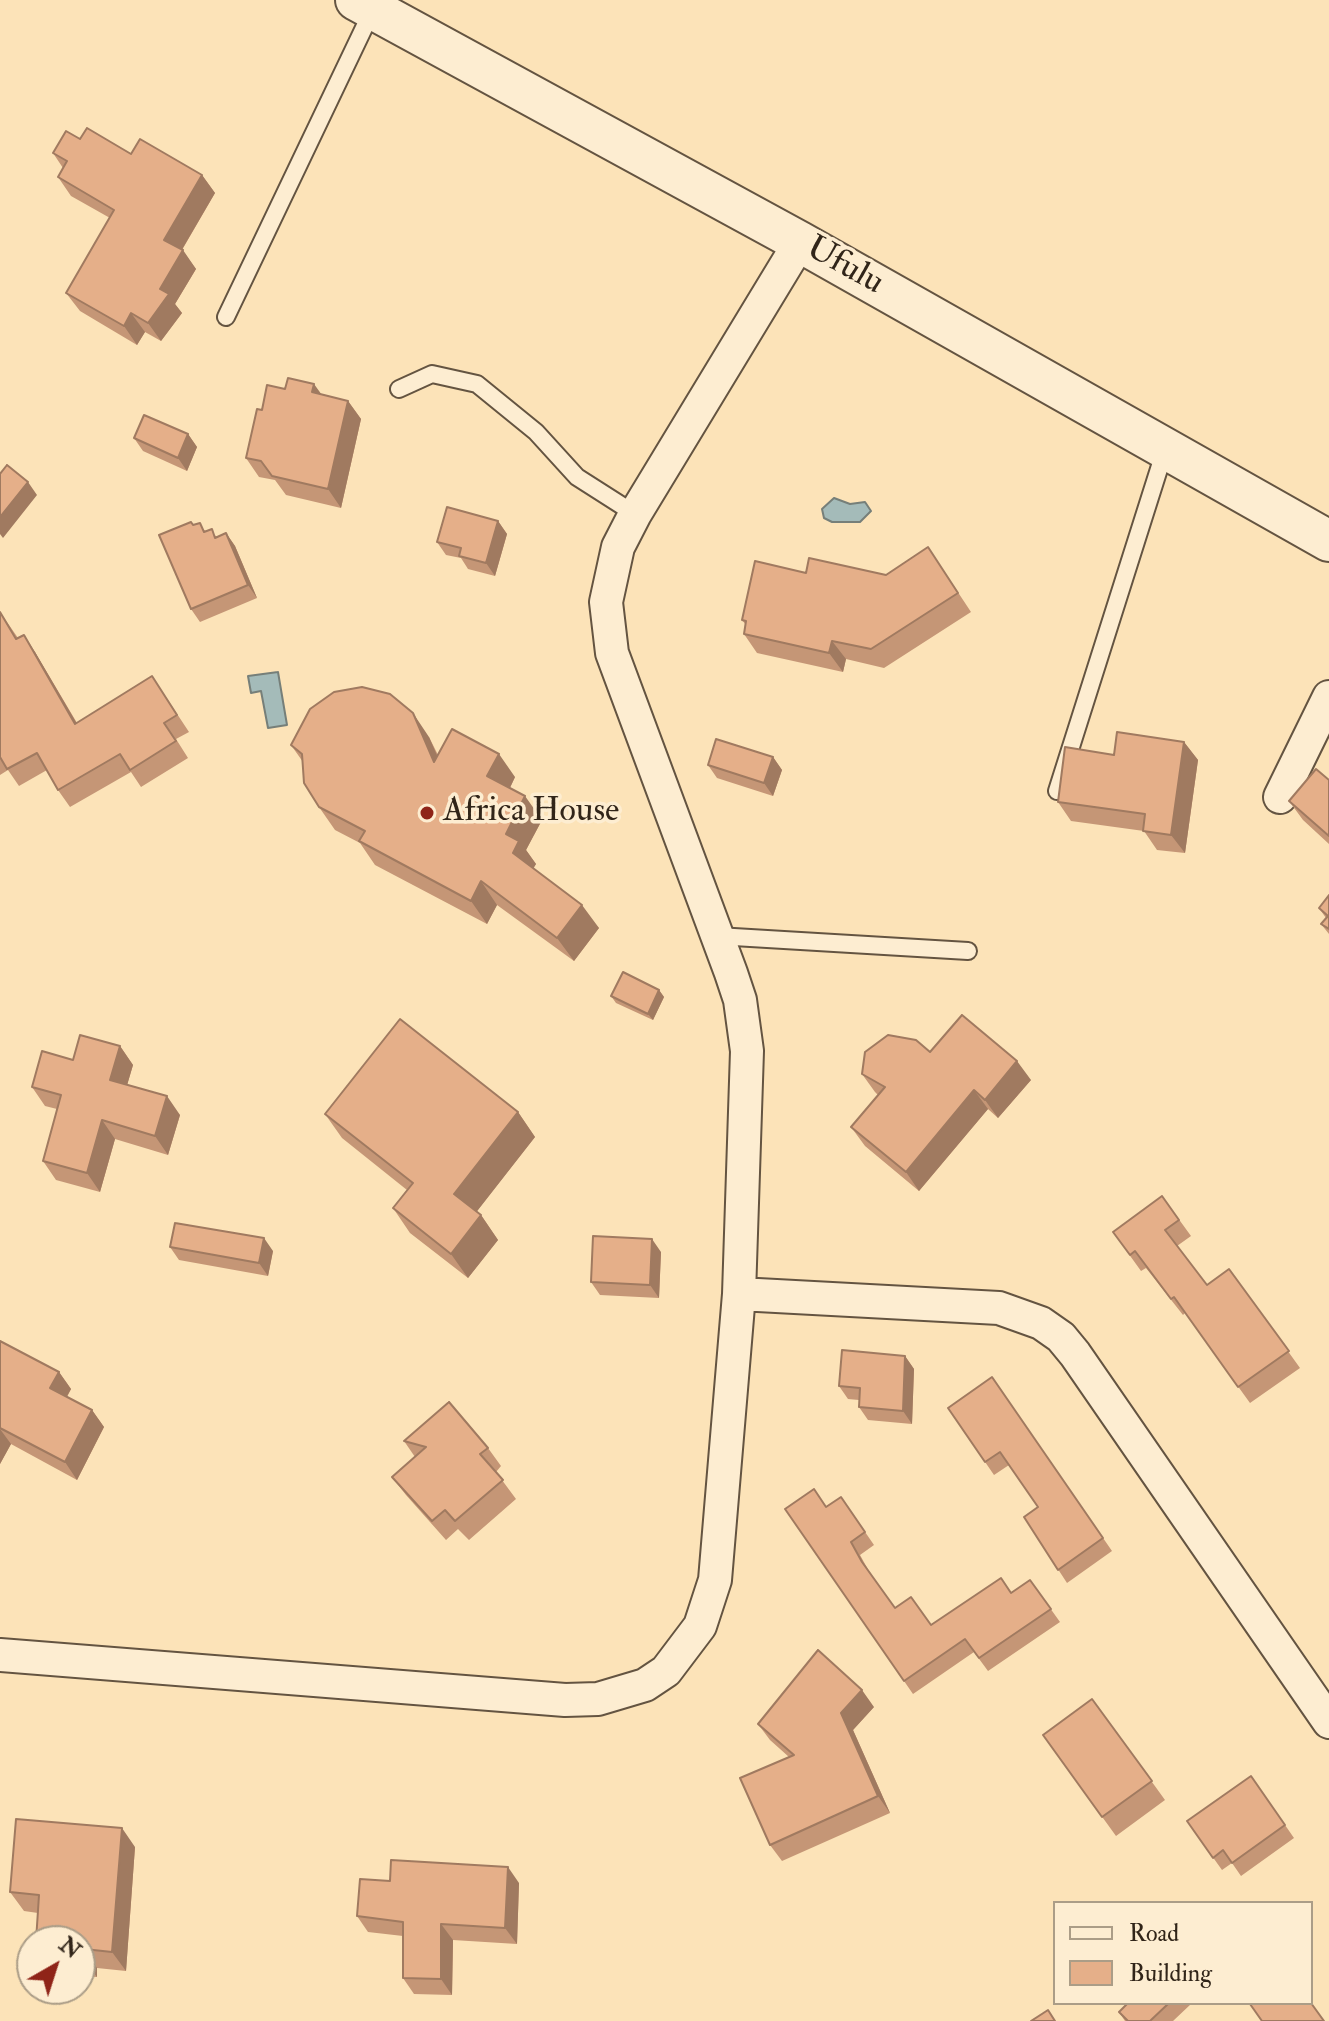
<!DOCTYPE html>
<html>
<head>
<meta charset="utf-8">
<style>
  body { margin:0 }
  #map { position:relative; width:1329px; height:2021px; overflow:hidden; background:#fce3b8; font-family:"IM FELL Double Pica",serif }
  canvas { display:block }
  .legend { position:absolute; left:1053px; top:1901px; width:260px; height:104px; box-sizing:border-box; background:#fdedd1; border:2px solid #ab9d87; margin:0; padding:10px 14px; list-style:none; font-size:24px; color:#312519 }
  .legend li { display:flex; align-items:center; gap:16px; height:40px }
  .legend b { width:40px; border:2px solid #ab9d87 }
  .north { position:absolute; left:16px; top:1925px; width:80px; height:80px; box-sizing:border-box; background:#fdedd1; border:2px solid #ab9d87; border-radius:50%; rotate:39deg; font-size:22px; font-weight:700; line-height:32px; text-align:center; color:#312519 }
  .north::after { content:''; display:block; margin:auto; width:28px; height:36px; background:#8f2418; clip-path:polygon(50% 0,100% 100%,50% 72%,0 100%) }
</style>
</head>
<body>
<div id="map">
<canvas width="1329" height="2021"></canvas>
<ul class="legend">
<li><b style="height:10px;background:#fdedd1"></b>Road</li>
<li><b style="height:22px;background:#e5af89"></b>Building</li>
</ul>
<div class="north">N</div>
</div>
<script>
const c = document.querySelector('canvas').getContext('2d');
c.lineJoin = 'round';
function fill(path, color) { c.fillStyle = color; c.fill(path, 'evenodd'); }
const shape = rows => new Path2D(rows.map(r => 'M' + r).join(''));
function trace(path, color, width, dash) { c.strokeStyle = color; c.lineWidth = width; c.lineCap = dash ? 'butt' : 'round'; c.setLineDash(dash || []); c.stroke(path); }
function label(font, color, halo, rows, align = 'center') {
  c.font = font + ' "IM FELL Double Pica",serif'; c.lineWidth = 7; c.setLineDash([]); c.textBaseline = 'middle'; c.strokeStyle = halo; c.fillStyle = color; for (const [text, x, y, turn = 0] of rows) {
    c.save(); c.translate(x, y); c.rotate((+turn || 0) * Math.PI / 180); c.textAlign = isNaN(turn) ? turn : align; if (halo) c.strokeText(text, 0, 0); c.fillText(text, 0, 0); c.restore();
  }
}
const water = shape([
  [834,498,850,504,865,502,871,511,860,522,832,522,824,518,822,509,834,498],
  [278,672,287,725,268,728,261,691,251,693,248,676,278,672]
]);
fill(water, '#a4bbb9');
trace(water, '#767f79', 2);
const service = shape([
  [226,317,373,9],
  [399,389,432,374,477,384,536,432,577,477,635,514],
  [1057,791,1165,450],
  [717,936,968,951]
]);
const minor = shape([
  [1280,797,1329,697],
  [739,1294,999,1308,1041,1323,1061,1337,1075,1354,1329,1722],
  [0,1655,565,1700,598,1699,645,1685,666,1671,700,1626,715,1580,739,1294,747,1051,740,1000,731,973,612,653,606,602,618,547,635,514,800,242]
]);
const tertiary = shape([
  [356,0,800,242,1329,541]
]);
trace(service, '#645441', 20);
trace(minor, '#645441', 36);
trace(tertiary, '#645441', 44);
trace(service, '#fdedd1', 16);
trace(minor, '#fdedd1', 32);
trace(tertiary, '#fdedd1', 40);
fill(shape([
  [80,139,202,175,215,193,182,250,196,269,175,304,182,313,161,341,145,332,137,345,80,311,66,293,110,218,71,196,58,177,63,168,53,153],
  [285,389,321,394,348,401,361,419,341,508,286,495,275,480,259,477,246,458,262,410],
  [188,434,197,447,187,471,143,451,134,438],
  [498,521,507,534,495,576,468,569,461,558,446,555,437,542],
  [191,522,194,525,218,537,226,533,235,546,257,598,200,622,191,609],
  [928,547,971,612,884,668,846,659,843,672,757,653,744,634,746,625,742,620,806,573,886,575],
  [0,612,18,638,35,652,77,723,152,676,189,732,176,739,188,758,141,787,131,772,70,807,58,790,47,770,19,786,8,770,0,775],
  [429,737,438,755,515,777,510,788,542,820,526,850,536,864,533,868,599,928,574,961,497,905,487,924,375,865,360,843,335,830,319,807,303,762,291,745],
  [1184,742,1198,760,1185,853,1157,850,1144,831,1071,821,1058,802,1114,755],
  [773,757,782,770,773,796,717,778,708,765],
  [1329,780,1329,844,1303,820,1289,801],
  [1329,895,1329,934,1321,924,1326,918,1319,908],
  [659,990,664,997,653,1020,616,1003,611,996],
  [120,1046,133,1065,127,1085,180,1115,168,1155,115,1139,100,1192,56,1180,43,1161,57,1109,45,1106,32,1087,73,1060],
  [930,1052,1031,1080,998,1118,988,1109,919,1191,865,1146,851,1127,878,1095,875,1092,862,1074],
  [518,1112,535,1137,476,1212,481,1215,498,1240,468,1278,410,1233,393,1208,407,1190,342,1138,325,1114],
  [1162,1196,1191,1236,1177,1246,1207,1285,1229,1269,1300,1368,1250,1403,1185,1313,1183,1315,1146,1268,1141,1271,1113,1232],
  [170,1247,273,1251,268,1276,179,1260],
  [661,1252,659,1298,600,1295,591,1282],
  [0,1341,59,1372,71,1389,67,1397,92,1410,104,1427,77,1480,11,1444,0,1464],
  [905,1356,914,1369,912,1424,868,1420,859,1407,859,1400,848,1399,839,1386],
  [992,1377,1112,1551,1067,1583,1024,1517,1038,1507,1009,1465,994,1475,948,1408],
  [404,1441,488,1448,501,1466,496,1472,516,1499,469,1540,458,1529,446,1540,406,1495,392,1477,415,1457],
  [841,1497,874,1545,860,1555,870,1573,895,1608,931,1625,1012,1593,1030,1580,1060,1622,988,1671,974,1652,913,1694,785,1509,826,1507],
  [1092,1699,1165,1800,1116,1836,1043,1735],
  [874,1707,853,1730,890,1813,782,1861,770,1845,789,1757,770,1740,758,1724],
  [1251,1776,1294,1838,1241,1876,1232,1863,1222,1870,1187,1821],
  [135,1847,126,1971,97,1968,97,1977,80,1976,80,1941,38,1913,24,1911,10,1892],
  [390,1881,519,1883,517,1944,453,1940,452,1995,414,1994,403,1978,403,1936,368,1932,357,1916],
  [1128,2003,1191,2003,1191,2004,1173,2021,1125,2021,1119,2012]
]), '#c59676');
fill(shape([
  [202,175,215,193,177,258,164,240],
  [183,250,196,269,175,304,182,313,161,341,148,323,160,289],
  [131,313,145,332,137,345,124,326],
  [314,384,327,402,312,392],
  [348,401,361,419,341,508,328,489],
  [188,434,197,447,187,471,178,458],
  [28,482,37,495,3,538,0,534,0,517],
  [498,521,507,534,495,576,486,563],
  [226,533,235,546,257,598,248,585],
  [24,635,35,652,87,741,75,724],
  [832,641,846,659,843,672,829,653],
  [413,713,429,737,450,785,434,762],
  [1184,742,1198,760,1185,853,1171,835],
  [499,754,515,777,504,800,487,776],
  [773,757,782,770,773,796,764,783],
  [525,796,542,820,526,850,536,864,529,876,513,853,506,834],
  [481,881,497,905,487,924,471,901],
  [582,905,599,928,574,961,557,938],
  [659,990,664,997,653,1020,648,1014],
  [120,1046,133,1065,123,1099,110,1080],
  [1017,1061,1031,1080,998,1118,985,1100],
  [974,1090,988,1109,919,1191,906,1172],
  [167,1096,180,1115,168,1155,155,1136],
  [518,1112,535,1137,471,1219,454,1194],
  [102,1120,115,1139,100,1192,87,1173],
  [481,1215,498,1240,468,1278,451,1254],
  [264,1238,273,1251,268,1276,259,1263],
  [652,1239,661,1252,659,1298,650,1285],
  [905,1356,914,1369,912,1424,903,1411],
  [59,1372,71,1389,62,1405,50,1388],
  [92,1410,104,1427,77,1480,65,1462],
  [0,1429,11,1444,0,1464],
  [862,1690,874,1707,853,1730,890,1813,878,1796,841,1713],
  [122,1828,135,1847,126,1971,112,1952],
  [508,1867,519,1883,517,1944,505,1928],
  [441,1924,453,1940,452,1995,441,1979],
  [84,1949,97,1968,97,1977,83,1958]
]), '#a07a60');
const building = shape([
  [87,128,131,154,140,139,202,175,164,240,183,250,160,289,169,294,148,323,131,313,124,326,66,293,114,210,58,177,67,161,53,153,66,131,80,139,87,128],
  [288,378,314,384,312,392,348,401,328,489,272,476,261,461,246,458,257,409,262,410,267,385,285,389,288,378],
  [144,415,188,434,178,458,134,438,144,415],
  [7,465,28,482,0,517,0,474,7,465],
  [447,507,498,521,486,563,459,556,461,548,437,542,447,507],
  [191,522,193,525,200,523,204,532,212,529,215,538,226,533,248,585,191,609,159,535,191,522],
  [928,547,958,593,871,649,832,641,829,653,744,634,746,621,742,620,755,561,806,573,809,558,886,575,928,547],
  [0,612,16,639,24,635,75,724,152,676,177,715,164,723,176,741,130,770,120,754,58,790,37,753,7,769,0,757,0,612],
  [362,687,390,694,413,713,434,762,452,729,499,754,487,776,525,796,506,834,519,841,513,853,582,905,557,938,481,881,471,901,359,841,365,831,319,807,304,783,302,754,291,745,310,709,334,692,362,687],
  [1117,732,1184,742,1171,835,1143,831,1145,814,1058,802,1065,747,1114,755,1117,732],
  [716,739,773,757,764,783,708,765,716,739],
  [1316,769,1329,780,1329,836,1289,801,1316,769],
  [1329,895,1329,929,1321,924,1328,916,1319,908,1329,895],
  [623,972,659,990,648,1014,611,996,623,972],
  [962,1015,1017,1061,985,1100,974,1090,906,1172,851,1127,885,1087,862,1074,865,1052,888,1035,916,1040,930,1052,962,1015],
  [400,1019,518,1112,454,1194,481,1215,451,1254,393,1208,413,1183,325,1114,400,1019],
  [80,1035,120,1046,110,1080,167,1096,155,1136,102,1120,87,1173,43,1161,61,1095,32,1087,42,1051,73,1060,80,1035],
  [1162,1196,1179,1220,1165,1230,1207,1285,1229,1269,1289,1351,1238,1387,1174,1297,1171,1299,1135,1251,1130,1255,1113,1232,1162,1196],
  [175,1223,264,1238,259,1263,170,1247,175,1223],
  [593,1236,652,1239,650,1285,591,1282,593,1236],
  [0,1341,59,1372,50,1388,92,1410,65,1462,0,1428,0,1341],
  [842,1350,905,1356,903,1411,859,1407,860,1388,839,1386,842,1350],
  [992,1377,1103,1538,1058,1570,1024,1517,1038,1507,1000,1452,985,1462,948,1408,992,1377],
  [449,1402,488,1448,480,1454,503,1480,455,1521,445,1510,432,1521,392,1477,426,1447,404,1441,449,1402],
  [814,1489,826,1507,841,1497,865,1532,851,1542,862,1562,895,1608,911,1597,931,1625,1001,1578,1011,1593,1030,1580,1051,1609,979,1658,965,1639,904,1681,785,1509,814,1489],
  [818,1650,862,1690,841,1713,878,1796,770,1845,740,1778,794,1755,758,1724,818,1650],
  [1092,1699,1152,1781,1102,1817,1043,1735,1092,1699],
  [1251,1776,1285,1825,1232,1863,1223,1850,1213,1858,1187,1821,1251,1776],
  [16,1819,122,1828,112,1952,84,1949,83,1958,80,1958,80,1941,36,1941,39,1895,10,1892,16,1819],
  [391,1860,508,1867,505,1928,441,1924,441,1979,403,1978,403,1922,357,1916,360,1879,390,1881,391,1860],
  [1128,2003,1169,2003,1150,2021,1128,2021,1119,2012,1128,2003],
  [1251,2003,1311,2003,1324,2021,1262,2021,1250,2004,1251,2003],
  [1048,2010,1055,2021,1031,2021,1048,2010]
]);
fill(building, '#e5af89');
trace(building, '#a07a60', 2);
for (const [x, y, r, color] of [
  [427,813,8,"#8f2418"]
]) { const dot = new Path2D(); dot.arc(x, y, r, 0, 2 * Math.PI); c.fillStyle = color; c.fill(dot); trace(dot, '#fdedd1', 3); }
label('34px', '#312519', '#fdedd1', [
  ["Ufulu",844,267,29]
]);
label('34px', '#312519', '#fdedd1', [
  ["Africa House",443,813]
], 'left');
</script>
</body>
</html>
